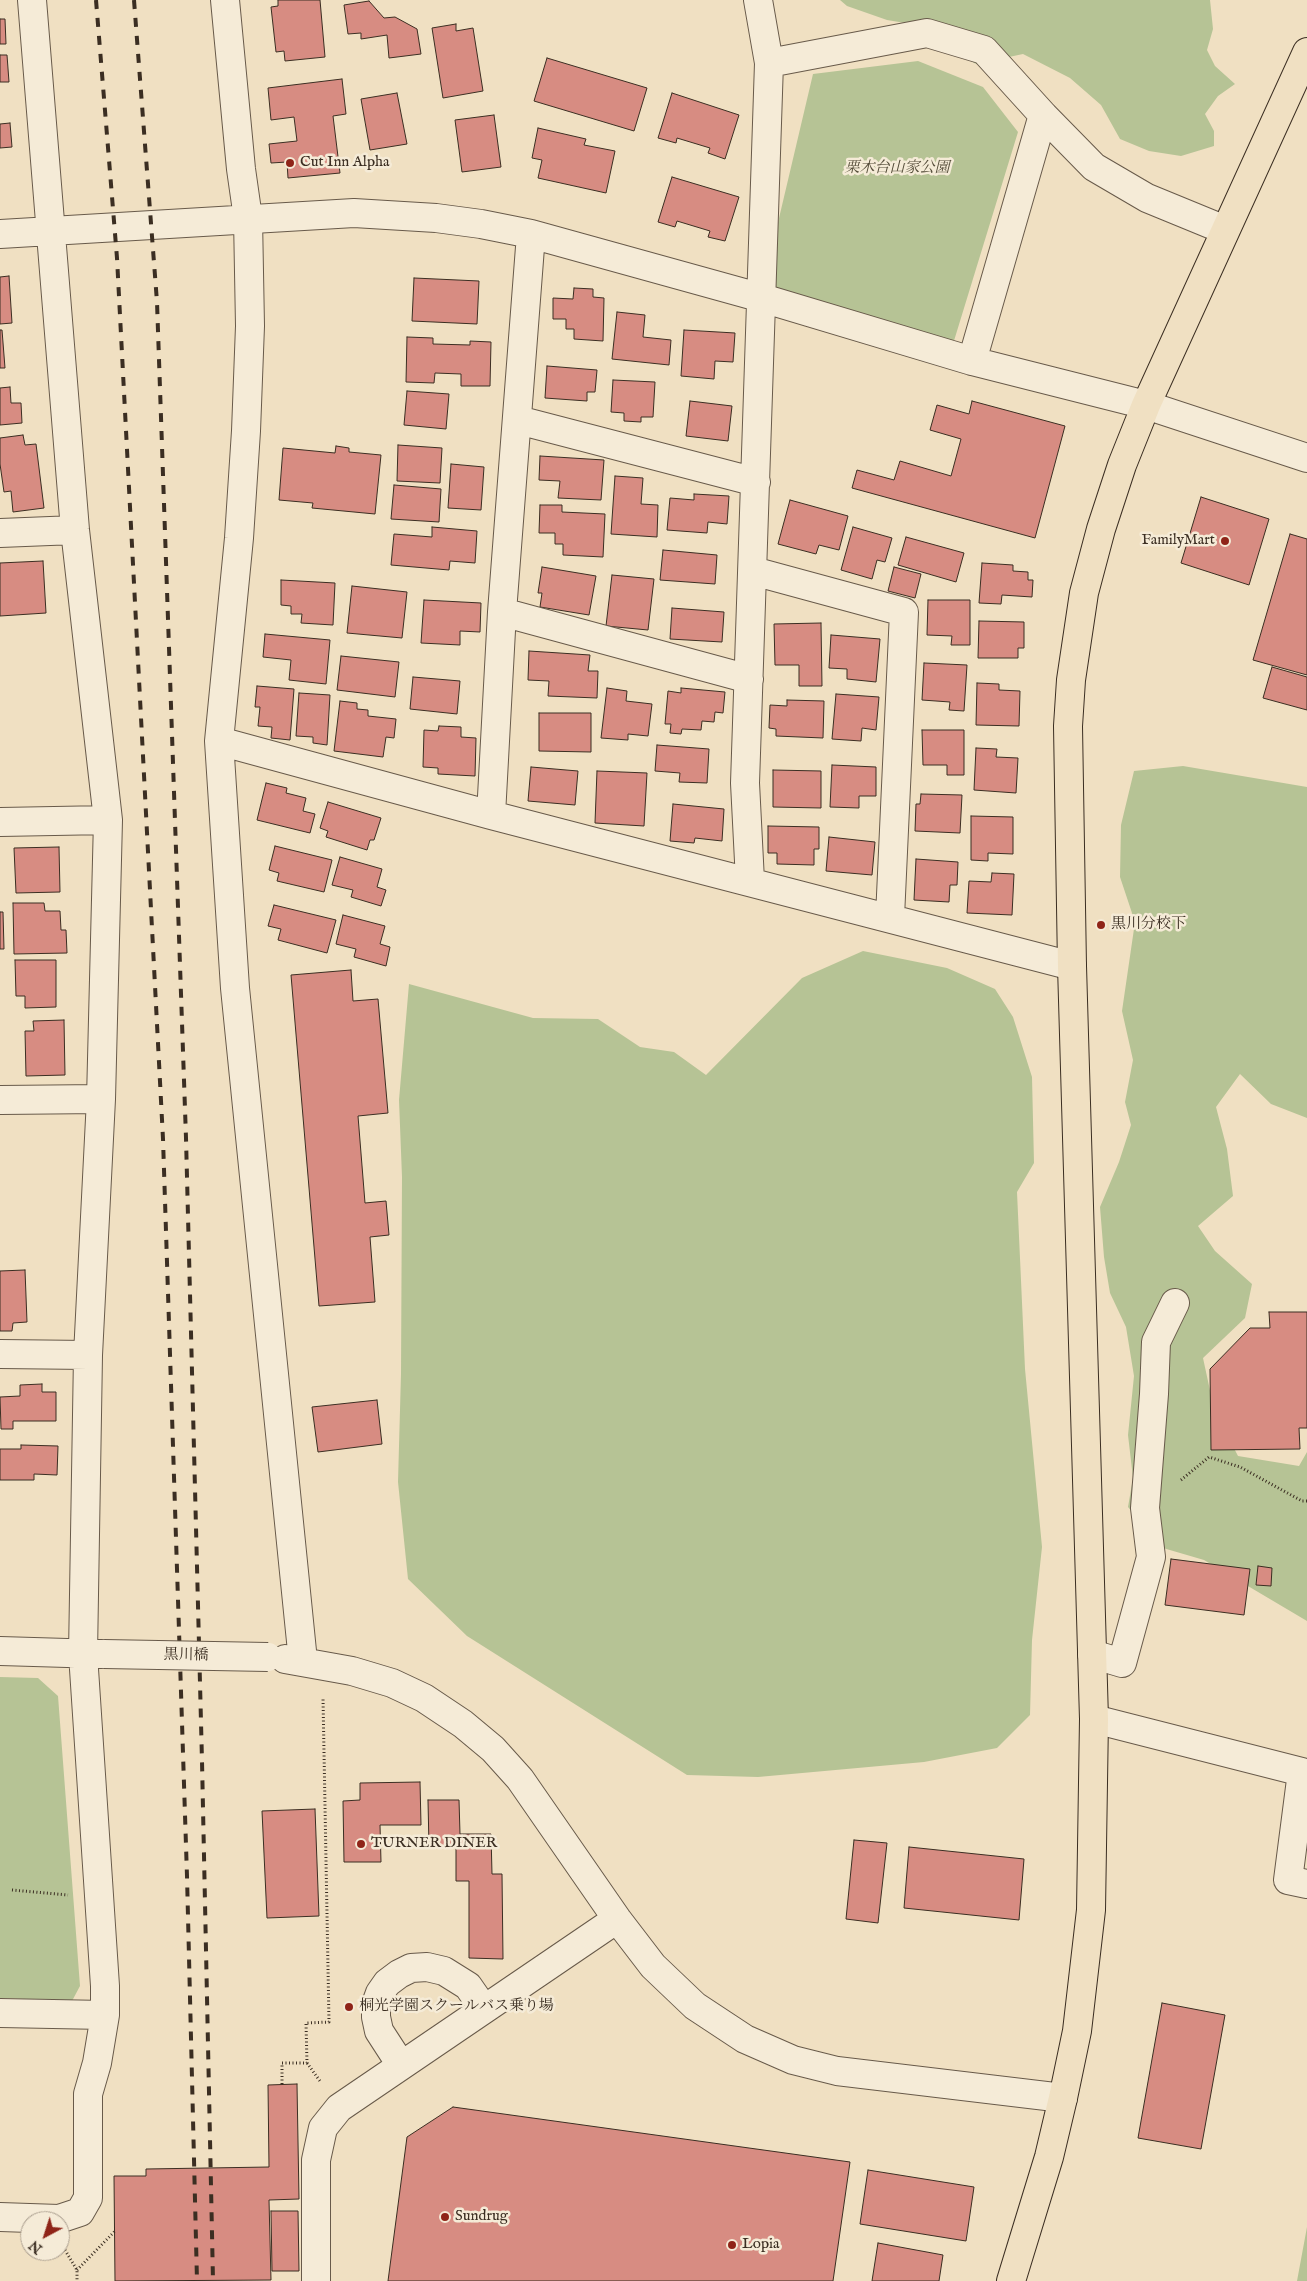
<!DOCTYPE html>
<html>
<head>
<meta charset="utf-8">
<style>
  body { margin:0 }
  #map { position:relative; width:1307px; height:2281px; overflow:hidden; background:#f0e0c2; font-family:"IM FELL English",serif }
  canvas { display:block }
  .north { position:absolute; left:20px; top:2211px; width:50px; height:50px; box-sizing:border-box; background:#f5ebd7; border:1px solid #ab9f8f; border-radius:50%; rotate:220deg; font-size:14px; font-weight:700; line-height:20px; text-align:center; color:#3b2e22 }
  .north::after { content:''; display:block; margin:auto; width:18px; height:22px; background:#8f2418; clip-path:polygon(50% 0,100% 100%,50% 72%,0 100%) }
</style>
</head>
<body>
<div id="map">
<canvas width="1307" height="2281"></canvas>
<div class="north">N</div>
</div>
<script>
const c = document.querySelector('canvas').getContext('2d');
c.lineJoin = 'round';
function fill(path, color) { c.fillStyle = color; c.fill(path, 'evenodd'); }
const shape = rows => new Path2D(rows.map(r => 'M' + r).join(''));
function trace(path, color, width, dash) { c.strokeStyle = color; c.lineWidth = width; c.lineCap = dash ? 'butt' : 'round'; c.setLineDash(dash || []); c.stroke(path); }
function label(font, color, halo, rows, align = 'center') {
  c.font = font + ' "IM FELL English","Noto Serif JP",serif'; c.lineWidth = 5; c.setLineDash([]); c.textBaseline = 'middle'; c.strokeStyle = halo; c.fillStyle = color; for (const [text, x, y, turn = 0] of rows) {
    c.save(); c.translate(x, y); c.rotate((+turn || 0) * Math.PI / 180); c.textAlign = isNaN(turn) ? turn : align; if (halo) c.strokeText(text, 0, 0); c.fillText(text, 0, 0); c.restore();
  }
}
fill(shape([
  [840,0,1210,0,1213,29,1207,50,1215,66,1235,84,1218,96,1205,114,1214,131,1214,146,1181,156,1149,151,1120,139,1101,105,1070,78,1023,54,976,64,948,48,917,25,887,20,847,6],
  [918,61,983,87,1018,132,953,344,763,286,813,74],
  [1183,766,1307,787,1307,1118,1271,1104,1240,1074,1216,1107,1227,1149,1233,1196,1198,1226,1215,1251,1252,1284,1245,1318,1203,1358,1214,1409,1238,1456,1299,1466,1307,1452,1307,1621,1204,1560,1163,1548,1128,1507,1133,1478,1128,1435,1134,1376,1126,1327,1110,1293,1104,1257,1100,1207,1119,1162,1131,1125,1125,1102,1133,1060,1122,1011,1135,922,1120,877,1121,825,1134,771],
  [863,951,947,968,995,989,1013,1017,1032,1077,1034,1163,1017,1192,1025,1369,1042,1547,1032,1640,1030,1715,997,1748,924,1762,758,1777,687,1775,467,1636,408,1579,398,1482,401,1374,402,1177,399,1100,409,984,533,1018,598,1019,640,1047,674,1052,706,1075,802,978],
  [0,1677,38,1678,58,1696,80,1986,72,2001,0,1998],
  [1307,2227,1307,2281,1297,2281]
]), '#b6c395');
const building = shape([
  [278,0,320,0,325,57,285,61,284,51,276,52,271,7,278,6,278,0],
  [369,1,384,18,395,17,417,29,421,54,389,58,387,35,361,39,361,33,348,34,344,5,369,1],
  [0,19,5,19,6,44,0,44,0,19],
  [456,24,456,31,473,28,483,91,443,98,432,28,456,24],
  [0,55,7,55,9,82,0,82,0,55],
  [547,58,647,88,634,131,534,101,547,58],
  [342,79,346,114,333,116,340,173,288,178,287,162,271,163,269,144,297,141,294,117,271,120,268,88,342,79],
  [397,93,407,144,370,150,361,99,397,93],
  [672,93,739,115,725,159,708,153,710,148,677,138,676,143,658,138,672,93],
  [494,115,501,167,462,172,455,120,494,115],
  [10,123,12,147,0,148,0,124,10,123],
  [538,128,586,139,584,145,615,151,606,193,538,178,542,160,532,158,538,128],
  [672,177,739,197,725,241,708,237,710,231,677,221,675,227,658,222,672,177],
  [9,276,12,323,0,324,0,277,9,276],
  [414,278,479,281,477,324,412,321,414,278],
  [574,288,593,289,593,297,604,298,603,341,574,339,574,329,566,329,566,319,553,319,553,298,573,299,574,288],
  [617,312,645,315,643,337,671,340,669,365,612,359,617,312],
  [0,330,2,330,5,368,0,368,0,330],
  [684,330,735,333,733,362,715,361,714,379,681,376,684,330],
  [407,337,433,338,433,344,470,345,470,341,491,342,490,386,461,386,461,374,435,373,434,383,406,382,407,337],
  [547,366,597,370,595,392,587,392,587,401,545,398,547,366],
  [613,380,655,382,653,417,641,417,641,422,624,421,624,413,611,412,613,380],
  [10,387,11,403,21,403,22,423,0,425,0,388,10,387],
  [407,391,449,394,446,429,404,425,407,391],
  [690,401,732,406,728,441,686,436,690,401],
  [972,401,1065,426,1035,538,852,488,857,470,894,480,900,461,951,476,961,439,930,430,937,405,969,414,972,401],
  [23,435,25,445,36,444,44,508,13,512,11,491,4,492,0,464,0,438,23,435],
  [398,445,442,448,440,483,397,481,398,445],
  [336,446,349,448,349,452,381,455,375,514,312,508,313,503,279,500,283,448,335,453,336,446],
  [540,456,604,460,601,500,558,498,560,481,539,480,540,456],
  [451,464,484,467,481,510,448,508,451,464],
  [615,476,643,478,641,504,658,505,657,537,611,534,615,476],
  [394,485,441,489,439,522,391,519,394,485],
  [694,494,729,496,727,524,708,522,707,533,667,530,670,498,694,500,694,494],
  [1201,497,1269,519,1249,585,1181,563,1201,497],
  [790,500,848,516,839,550,819,545,816,554,778,544,790,500],
  [540,505,562,505,562,512,605,514,603,557,563,555,563,544,555,544,555,533,539,533,540,505],
  [432,527,477,531,475,563,450,561,449,570,391,565,394,534,432,537,432,527],
  [853,527,892,538,885,562,877,560,872,579,841,570,853,527],
  [1290,534,1307,539,1307,675,1253,660,1290,534],
  [906,537,964,553,956,582,898,565,906,537],
  [663,550,717,555,715,584,660,580,663,550],
  [43,561,46,613,0,616,0,563,43,561],
  [982,563,1013,565,1013,571,1028,572,1028,580,1033,580,1032,597,1002,595,1001,604,979,603,982,563],
  [542,567,596,576,589,615,540,607,542,593,538,593,542,567],
  [894,567,921,574,915,598,888,591,894,567],
  [612,575,654,579,648,630,606,626,612,575],
  [281,580,335,583,333,625,301,623,302,614,291,614,291,606,281,605,281,580],
  [352,586,407,592,402,638,347,633,352,586],
  [424,600,481,603,480,632,460,631,460,645,421,643,424,600],
  [928,600,970,600,970,645,951,645,952,636,927,635,928,600],
  [672,608,724,612,722,642,670,639,672,608],
  [979,621,1024,622,1024,648,1018,648,1018,658,978,658,979,621],
  [821,623,822,686,799,686,799,665,775,665,774,624,821,623],
  [265,634,330,640,326,684,289,680,291,660,263,657,265,634],
  [831,635,880,639,876,682,847,679,847,669,829,668,831,635],
  [529,651,590,655,588,671,598,671,597,698,548,696,549,681,528,680,529,651],
  [341,656,399,662,395,697,337,690,341,656],
  [924,663,967,665,964,711,949,710,950,702,922,700,924,663],
  [1272,667,1307,677,1307,710,1263,698,1272,667],
  [413,677,460,681,457,714,410,709,413,677],
  [977,683,999,684,999,690,1020,691,1019,726,976,725,977,683],
  [257,686,294,689,290,740,271,738,272,727,258,726,260,707,255,707,257,686],
  [607,688,627,691,626,701,652,704,648,736,628,734,628,740,601,738,607,688],
  [681,688,725,692,723,713,715,712,714,722,702,721,701,730,682,729,681,734,670,733,671,724,665,724,668,691,681,693,681,688],
  [299,693,330,695,327,745,313,743,313,737,296,736,299,693],
  [836,694,879,697,876,730,862,728,861,741,832,739,836,694],
  [787,700,824,701,823,738,776,736,776,729,769,728,770,705,787,706,787,700],
  [340,701,357,703,357,709,368,710,368,716,396,719,394,738,386,737,383,757,334,751,340,701],
  [539,713,591,713,591,752,539,751,539,713],
  [439,726,461,727,461,737,476,738,475,776,438,774,438,768,423,767,424,730,438,731,439,726],
  [922,730,964,730,964,775,947,775,947,765,923,765,922,730],
  [657,745,709,749,707,783,679,782,680,773,655,771,657,745],
  [976,748,997,749,996,757,1018,758,1016,793,974,790,976,748],
  [832,765,876,767,876,796,859,796,859,808,830,807,832,765],
  [531,767,578,771,575,805,528,801,531,767],
  [773,770,821,771,821,808,773,807,773,770],
  [597,771,647,773,644,826,595,823,597,771],
  [266,783,287,788,286,793,306,798,303,811,315,814,310,833,257,820,266,783],
  [921,794,962,795,960,833,915,831,916,804,920,804,921,794],
  [328,802,381,818,374,840,370,840,367,850,326,837,328,831,320,828,328,802],
  [673,804,724,809,722,841,695,838,694,843,670,841,673,804],
  [971,816,1013,817,1013,854,988,853,988,861,971,860,971,816],
  [768,826,819,827,819,849,814,849,814,865,777,864,777,853,768,853,768,826],
  [829,837,875,842,872,875,826,871,829,837],
  [275,846,332,860,324,892,277,881,279,873,269,870,275,846],
  [59,847,60,892,16,893,14,848,59,847],
  [340,857,382,869,377,887,386,890,381,906,351,897,353,890,332,885,340,857],
  [916,859,958,862,957,885,950,885,949,902,914,900,916,859],
  [992,873,1014,874,1012,915,967,913,969,881,991,882,992,873],
  [13,903,44,903,45,911,60,911,61,930,66,930,67,953,14,954,13,903],
  [274,905,336,920,327,953,278,940,281,929,268,926,274,905],
  [0,912,3,912,4,949,0,949,0,912],
  [343,915,385,926,380,944,390,947,386,966,354,957,356,949,336,944,343,915],
  [15,960,56,960,56,1007,25,1008,25,996,16,996,15,960],
  [351,970,353,1001,378,999,388,1113,358,1116,365,1203,386,1201,389,1235,370,1237,375,1302,319,1306,291,975,351,970],
  [64,1020,65,1075,26,1076,25,1031,34,1031,33,1021,64,1020],
  [25,1270,27,1322,13,1323,12,1331,0,1331,0,1271,25,1270],
  [1269,1312,1307,1312,1307,1428,1299,1428,1300,1449,1211,1450,1210,1369,1250,1328,1270,1328,1269,1312],
  [42,1384,42,1392,56,1392,56,1421,13,1421,13,1429,1,1429,0,1397,20,1396,20,1385,42,1384],
  [377,1400,382,1444,318,1452,312,1407,377,1400],
  [21,1445,58,1446,57,1475,34,1474,34,1480,0,1480,0,1449,21,1449,21,1445],
  [1171,1559,1250,1569,1244,1615,1165,1605,1171,1559],
  [1258,1566,1272,1568,1271,1586,1256,1585,1258,1566],
  [420,1782,421,1825,380,1825,381,1862,344,1862,343,1801,360,1800,360,1783,420,1782],
  [428,1800,459,1800,460,1834,491,1834,492,1874,502,1874,503,1959,469,1958,469,1881,456,1881,456,1847,429,1847,428,1800],
  [315,1809,319,1916,267,1918,262,1811,315,1809],
  [854,1840,887,1843,878,1923,846,1919,854,1840],
  [909,1847,1024,1859,1019,1920,904,1908,909,1847],
  [1162,2003,1225,2015,1201,2149,1138,2138,1162,2003],
  [297,2084,299,2199,269,2200,271,2280,115,2281,114,2176,146,2176,146,2169,269,2167,268,2085,297,2084],
  [453,2107,850,2162,833,2281,388,2281,407,2137,453,2107],
  [868,2170,974,2187,966,2241,860,2224,868,2170],
  [271,2211,298,2211,299,2271,272,2271,271,2211],
  [878,2243,943,2255,939,2281,872,2281,878,2243]
]);
fill(building, '#d78c82');
trace(building, '#3b2e22', 1);
const minor = shape([
  [225,0,241,169,248,218,250,326,246,431,239,538,219,741,235,988,303,1661],
  [769,63,927,33,984,50,1043,115,1094,167,1147,198,1225,230],
  [0,234,354,213,436,218,481,224,531,234,762,298,972,361,1146,405,1307,458],
  [972,361,1043,115],
  [518,420,756,482],
  [0,533,75,530],
  [753,571,904,612,890,917],
  [502,612,749,679],
  [219,741,491,815,1072,966],
  [491,815,502,612,531,234],
  [0,822,108,820],
  [750,881,745,783,769,63,758,0],
  [0,1100,101,1099],
  [0,1354,88,1355],
  [0,1651,101,1654],
  [1092,1654,1122,1663,1151,1557,1145,1508,1154,1394,1156,1342,1175,1303],
  [285,1659,352,1671,392,1683,424,1698,463,1724,493,1749,520,1779,617,1919,653,1966,695,2006,745,2039,793,2060,837,2071,1063,2098],
  [1094,1719,1302,1772,1288,1880,1307,1884],
  [0,2013,105,2015],
  [401,2065,379,2031,376,2017,376,2004,380,1993,387,1983,399,1974,411,1968,427,1967,444,1971,468,1986,484,2009],
  [0,2217,59,2219,80,2212,88,2198,88,2094,97,2063,105,2015,105,1986,83,1654,88,1355,101,1099,108,820,75,530,32,0],
  [316,2281,316,2160,323,2128,339,2108,617,1919]
]);
const major = shape([
  [1011,2281,1049,2157,1063,2098,1077,2031,1091,1910,1094,1719,1072,966,1068,726,1071,680,1084,593,1101,529,1122,465,1146,405,1307,52]
]);
trace(minor, '#685a4a', 30);
trace(major, '#3b2e22', 30);
trace(shape([
  [1181,1480,1209,1457,1240,1467,1302,1501,1307,1501],
  [12,1890,68,1895],
  [307,2063,320,2081],
  [282,2084,282,2063,307,2063,306,2023,329,2022,323,1698],
  [65,2250,77,2270,77,2281],
  [77,2270,115,2231]
]), '#3b2e22', 3, [1, 2.5]);
trace(minor, '#f5ebd7', 28);
trace(major, '#f0e0c2', 28);
trace(shape([
  [96,0,117,258,163,1139,187,1876,197,2281],
  [134,0,157,302,186,1138,202,1761,213,2281]
]), '#3b2e22', 4, [9, 9]);
const minorBridge = shape([
  [104,1654,268,1657]
]);
trace(minorBridge, '#685a4a', 30, []);
trace(minorBridge, '#f5ebd7', 28);
for (const [x, y, r, color] of [
  [290,163,5,"#8f2418"],
  [1225,541,5,"#8f2418"],
  [1101,925,5,"#8f2418"],
  [361,1844,5,"#8f2418"],
  [349,2007,5,"#8f2418"],
  [445,2217,5,"#8f2418"],
  [732,2245,5,"#8f2418"]
]) { const dot = new Path2D(); dot.arc(x, y, r, 0, 2 * Math.PI); c.fillStyle = color; c.fill(dot); trace(dot, '#f5ebd7', 2); }
label('15px', '#3b2e22', '#f5ebd7', [
  ["Cut Inn Alpha",300,163],
  ["FamilyMart",1215,541,"right"],
  ["黒川分校下",1111,925],
  ["TURNER DINER",371,1844],
  ["桐光学園スクールバス乗り場",359,2007],
  ["Sundrug",455,2217],
  ["Lopia",742,2245]
], 'left');
label('italic 15px', '#544c39', '#f5ebd7', [
  ["栗木台山家公園",897,169]
]);
label('15px', '#3b2e22', '#f5ebd7', [
  ["黒川橋",186,1656,1]
]);
</script>
</body>
</html>
